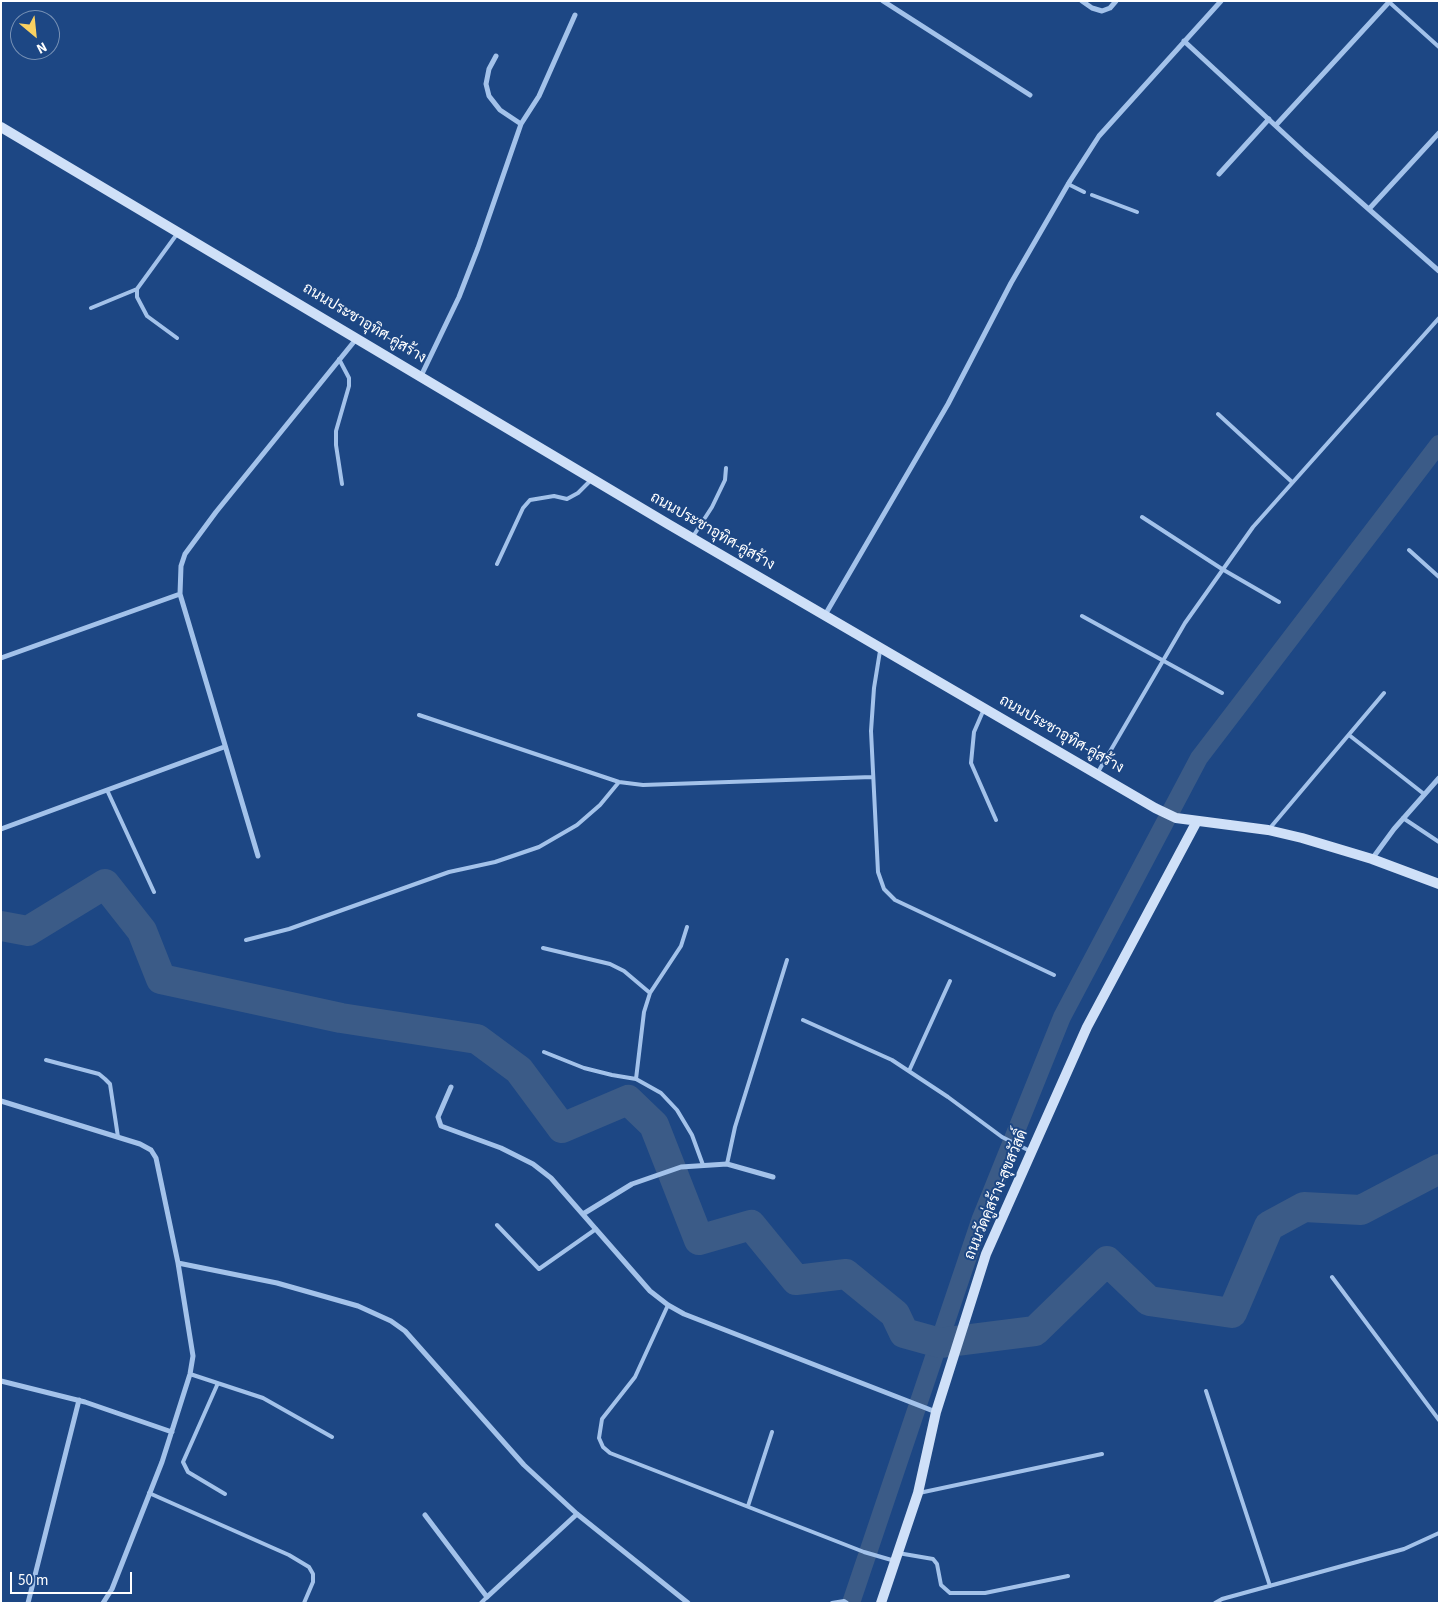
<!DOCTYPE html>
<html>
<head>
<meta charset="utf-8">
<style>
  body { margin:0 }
  #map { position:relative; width:1440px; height:1604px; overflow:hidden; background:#1d4784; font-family:"Source Sans 3",sans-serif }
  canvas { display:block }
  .frame { position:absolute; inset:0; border:2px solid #fff; pointer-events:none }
  .north { position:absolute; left:10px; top:10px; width:50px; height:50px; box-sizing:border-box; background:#1d4784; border:1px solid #7791b5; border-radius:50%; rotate:152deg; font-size:14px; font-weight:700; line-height:20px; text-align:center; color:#fff }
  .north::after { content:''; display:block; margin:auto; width:18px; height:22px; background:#fad161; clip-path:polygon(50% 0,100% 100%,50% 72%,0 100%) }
  .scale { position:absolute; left:10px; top:1572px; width:122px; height:22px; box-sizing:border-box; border:2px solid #fff; border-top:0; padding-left:6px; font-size:15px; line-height:18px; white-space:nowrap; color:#fff; -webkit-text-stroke:4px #1d4784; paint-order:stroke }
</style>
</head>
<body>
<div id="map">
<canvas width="1440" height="1604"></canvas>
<div class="frame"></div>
<div class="north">N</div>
<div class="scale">50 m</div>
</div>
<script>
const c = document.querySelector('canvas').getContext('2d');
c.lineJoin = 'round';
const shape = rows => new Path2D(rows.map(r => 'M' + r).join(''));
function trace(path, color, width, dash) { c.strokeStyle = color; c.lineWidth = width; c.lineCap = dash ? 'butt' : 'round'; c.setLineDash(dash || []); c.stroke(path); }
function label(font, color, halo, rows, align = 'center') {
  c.font = font + ' "Source Sans 3",Sarabun,sans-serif'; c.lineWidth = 4; c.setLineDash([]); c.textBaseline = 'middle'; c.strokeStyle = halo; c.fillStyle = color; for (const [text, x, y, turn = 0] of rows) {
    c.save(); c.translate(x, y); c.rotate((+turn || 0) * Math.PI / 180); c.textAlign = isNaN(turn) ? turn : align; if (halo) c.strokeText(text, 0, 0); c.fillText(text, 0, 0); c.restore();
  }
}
trace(shape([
  [851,1603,981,1218,1062,1017,1199,758,1439,444]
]), '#3b5b87', 18);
trace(shape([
  [1,926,28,931,105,884,142,931,161,979,341,1018,477,1039,519,1070,562,1128,628,1100,654,1125,699,1240,751,1225,796,1280,846,1274,895,1314,904,1333,940,1343,1035,1331,1107,1261,1149,1301,1232,1313,1269,1226,1304,1207,1361,1210,1439,1169]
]), '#3b5b87', 30);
trace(shape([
  [1388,1,1439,47],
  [1068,184,1084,192],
  [1092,195,1137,212],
  [177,234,137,289,137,297,147,316,177,338],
  [91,308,137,289],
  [339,359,349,378,349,386,336,431,336,445,342,484],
  [1218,414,1292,482],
  [1142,517,1222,569,1279,602],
  [692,538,712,507,725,480,726,468],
  [1409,550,1439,577],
  [497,564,523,508,530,500,554,496,567,499,578,493,591,480],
  [1082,616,1222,693],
  [880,651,874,688,871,731,878,872,884,889,895,900,1054,975],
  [984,709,974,732,971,763,996,820],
  [419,715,619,782,643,785,872,777],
  [1349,735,1424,794],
  [1098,772,1185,623,1253,527,1439,318],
  [107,790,154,892],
  [1403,818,1439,842],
  [1270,828,1384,693],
  [246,940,289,929,449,872,495,862,539,847,577,825,600,805,619,782],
  [543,948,610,964,624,971,650,993,644,1012,636,1079],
  [650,993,681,946,687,927],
  [803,1020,892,1060,948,1097,1002,1137,1030,1151],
  [544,1052,584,1068,612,1075,636,1079,661,1093,677,1110,692,1135,703,1165],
  [46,1060,99,1074,105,1079,110,1084,118,1137],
  [909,1071,950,981],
  [727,1164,735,1127,787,960],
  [497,1225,539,1269,596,1229],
  [1332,1277,1439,1420],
  [668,1305,635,1377,602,1419,599,1438,603,1447,610,1453,864,1552,895,1561],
  [190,1374,263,1398,332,1437],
  [218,1383,183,1462,188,1472,225,1494],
  [1206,1391,1270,1586],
  [149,1493,289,1555,309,1567,313,1574,313,1582,304,1603],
  [919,1493,1102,1454],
  [748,1506,772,1432],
  [898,1553,933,1559,937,1564,941,1585,950,1593,985,1593,1068,1576],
  [481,1603,487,1597],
  [832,1603,844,1601,847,1603],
  [1215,1603,1222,1599,1404,1549,1439,1533]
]), '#a3c2ea', 4);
trace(shape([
  [883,1,1030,95],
  [1082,1,1092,8,1102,11,1110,8,1116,1],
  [1184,41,1305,153,1439,271],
  [496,56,489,69,486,84,489,96,500,110,521,124],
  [1276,125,1390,1],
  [1219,174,1269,119],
  [1369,209,1439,133],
  [421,376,459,297,478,248,521,124,539,96,575,15],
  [825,615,948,404,1011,283,1070,181,1099,136,1221,1],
  [1,658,180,594],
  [1,829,224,747],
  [258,856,180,594,181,566,185,554,216,512,357,338],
  [1372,859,1394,829,1439,778],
  [451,1087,438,1117,441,1126,501,1148,533,1164,551,1178,650,1291,668,1305,684,1314,936,1412],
  [1,1101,140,1144,151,1150,156,1158,178,1263,193,1356,190,1374,162,1462,112,1589,103,1603],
  [583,1214,632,1184,681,1167,727,1164,773,1177],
  [178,1263,277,1283,358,1306,391,1321,405,1331,524,1465,577,1514,688,1603],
  [1,1381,85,1402,172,1432],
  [425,1515,487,1597,577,1514],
  [28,1603,79,1400]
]), '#a3c2ea', 5);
trace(shape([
  [1,127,668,524,1155,808,1176,818,1268,830,1302,838,1372,859,1439,884],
  [881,1603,918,1493,936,1412,986,1254,1087,1027,1197,821]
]), '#cfe0f8', 10);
label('15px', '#fff', '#1d4784', [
  ["ถนนประชาอุทิศ-คู่สร้าง",364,324,31],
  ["ถนนประชาอุทิศ-คู่สร้าง",712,532,30],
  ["ถนนประชาอุทิศ-คู่สร้าง",1061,735,30],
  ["ถนนวัดคู่สร้าง-สุขสวัสดิ์",997,1195,-67]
]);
</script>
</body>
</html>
